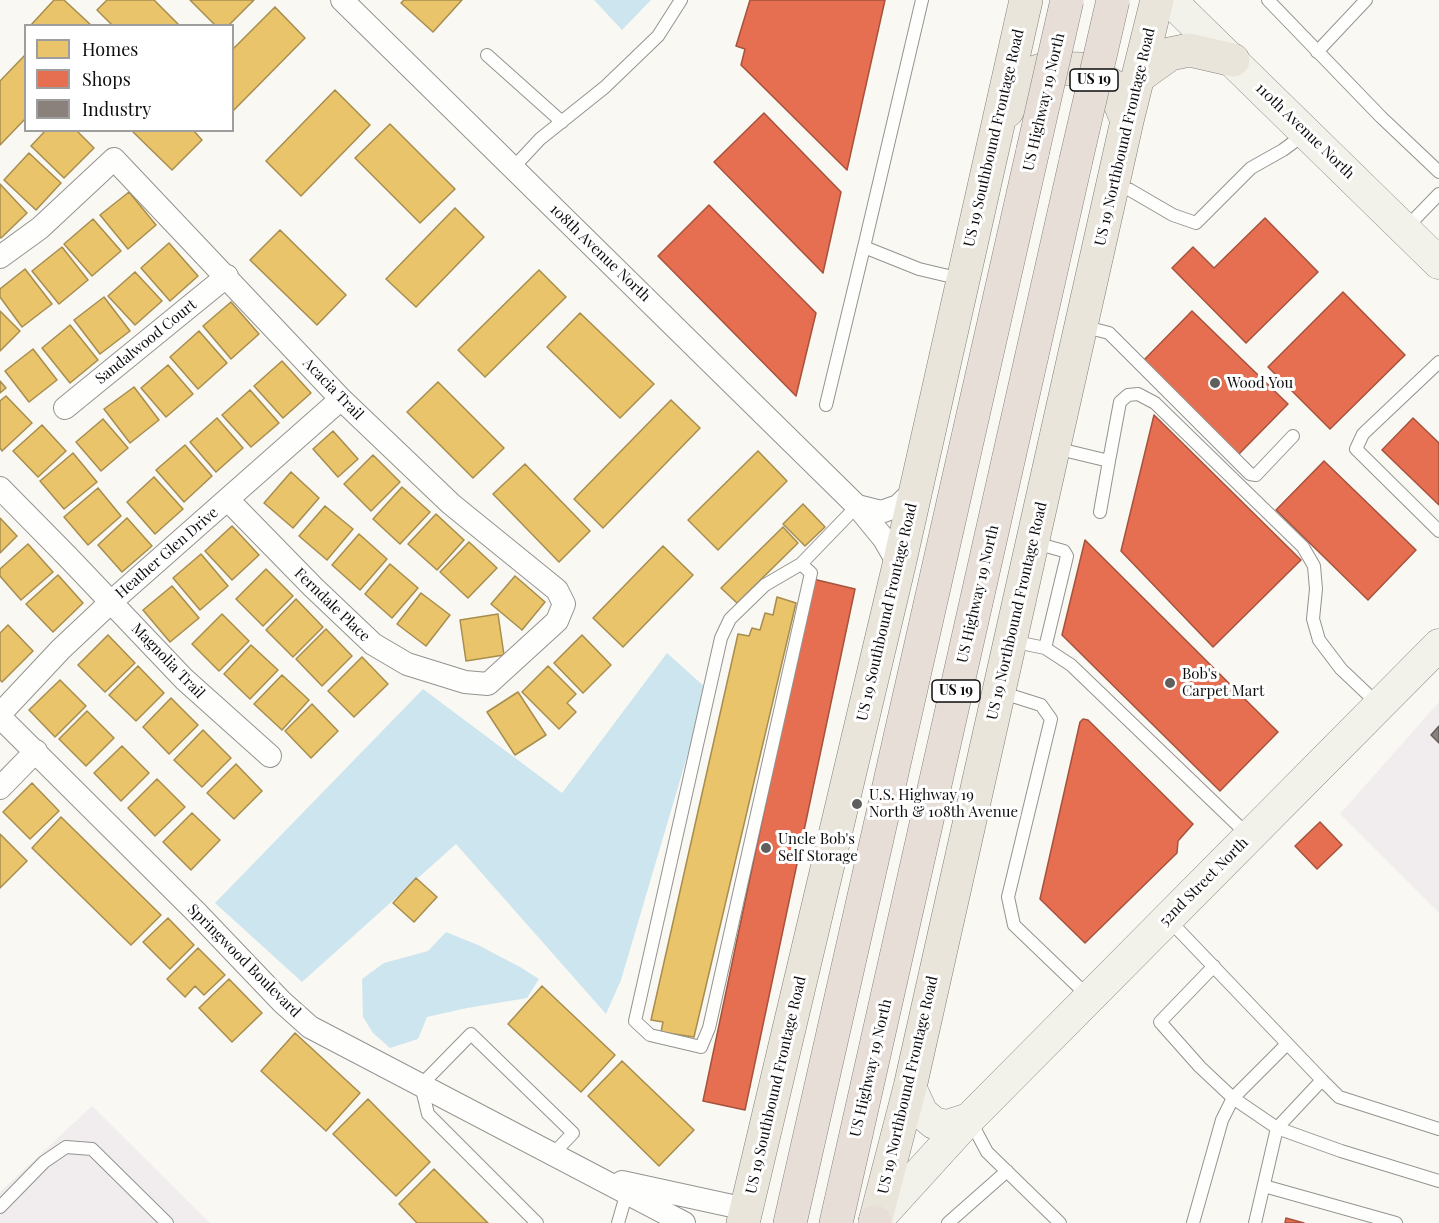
<!DOCTYPE html>
<html>
<head>
<meta charset="utf-8">
<style>
  body { margin:0 }
  #map { position:relative; width:1439px; height:1223px; overflow:hidden; background:#faf8f2; font-family:"Playfair Display",serif }
  canvas { display:block }
  .legend { position:absolute; left:24px; top:24px; width:210px; height:108px; box-sizing:border-box; background:#fff; border:2px solid #9e9e9e; margin:0; padding:8px 10px; list-style:none; font-size:18px; color:#0d0d0d }
  .legend li { display:flex; align-items:center; gap:12px; height:30px }
  .legend b { width:30px; border:2px solid #9e9e9e }
</style>
</head>
<body>
<div id="map">
<canvas width="1439" height="1223"></canvas>
<ul class="legend">
<li><b style="height:16px;background:#e9c46a"></b>Homes</li>
<li><b style="height:16px;background:#e76f51"></b>Shops</li>
<li><b style="height:16px;background:#8a817c"></b>Industry</li>
</ul>
</div>
<script>
const c = document.querySelector('canvas').getContext('2d');
c.lineJoin = 'round';
function fill(path, color) { c.fillStyle = color; c.fill(path, 'evenodd'); }
const shape = rows => new Path2D(rows.map(r => 'M' + r).join(''));
function trace(path, color, width, dash) { c.strokeStyle = color; c.lineWidth = width; c.lineCap = dash ? 'butt' : 'round'; c.setLineDash(dash || []); c.stroke(path); }
function label(font, color, halo, rows, align = 'center') {
  c.font = font + ' "Playfair Display",serif'; c.lineWidth = 6; c.setLineDash([]); c.textBaseline = 'middle'; c.strokeStyle = halo; c.fillStyle = color; for (const [text, x, y, turn = 0] of rows) {
    c.save(); c.translate(x, y); c.rotate((+turn || 0) * Math.PI / 180); c.textAlign = isNaN(turn) ? turn : align; if (halo) c.strokeText(text, 0, 0); c.fillText(text, 0, 0); c.restore();
  }
}
fill(shape([
  [1439,702,1439,913,1340,814],
  [92,1106,210,1223,0,1223,0,1192]
]), '#f1ecee');
fill(shape([
  [594,0,651,0,622,30],
  [667,653,707,689,621,980,606,1014,456,844,302,982,215,903,423,689,562,793],
  [446,932,478,945,520,967,539,979,527,998,467,1008,427,1017,418,1039,390,1048,373,1033,363,1017,362,979,384,963,428,951]
]), '#cce5ef');
const homes = shape([
  [54,0,64,0,92,26,30,26,54,0],
  [107,0,154,0,180,26,113,26,97,10,107,0],
  [190,0,254,0,228,26,216,26,190,0],
  [404,0,462,0,433,32,401,3,404,0],
  [275,7,305,38,232,112,232,50,275,7],
  [26,54,26,118,0,145,0,81,26,54],
  [335,90,370,125,301,196,266,161,335,90],
  [390,124,455,189,420,223,355,158,390,124],
  [46,130,76,130,94,148,64,178,31,146,46,130],
  [131,130,193,130,202,140,172,170,131,130],
  [29,153,61,183,36,210,4,180,29,153],
  [0,184,27,213,1,238,0,237,0,184],
  [129,192,156,225,128,249,100,215,129,192],
  [455,208,484,237,416,307,386,279,455,208],
  [93,219,121,251,92,276,64,244,93,219],
  [280,230,346,295,317,325,250,260,280,230],
  [169,243,198,276,170,301,141,268,169,243],
  [62,247,88,280,59,304,32,271,62,247],
  [25,269,52,304,22,327,0,297,0,289,25,269],
  [539,270,566,297,485,377,458,350,539,270],
  [135,272,162,301,135,325,108,296,135,272],
  [104,297,130,331,100,354,74,320,104,297],
  [231,302,259,334,231,359,203,326,231,302],
  [0,311,20,331,0,351,0,311],
  [580,313,654,384,620,418,547,347,580,313],
  [70,325,98,360,70,383,42,348,70,325],
  [199,331,227,363,198,389,170,357,199,331],
  [33,349,57,380,29,402,5,371,33,349],
  [282,361,311,393,283,418,254,386,282,361],
  [168,365,193,394,166,417,141,388,168,365],
  [0,381,6,388,0,393,0,381],
  [438,382,504,448,473,478,407,412,438,382],
  [134,387,159,420,130,443,104,409,134,387],
  [250,390,279,423,251,447,222,415,250,390],
  [6,396,32,423,2,451,0,448,0,401,6,396],
  [671,400,700,428,603,528,574,499,671,400],
  [217,418,243,448,216,472,190,442,217,418],
  [103,419,128,448,101,471,76,442,103,419],
  [42,425,66,451,38,477,13,451,42,425],
  [333,431,358,459,338,477,313,449,333,431],
  [185,445,212,476,184,502,156,470,185,445],
  [758,451,787,481,718,550,688,520,758,451],
  [73,453,97,482,64,509,40,481,73,453],
  [373,455,400,482,371,511,344,484,373,455],
  [525,464,590,531,559,562,493,494,525,464],
  [291,472,319,498,293,528,264,503,291,472],
  [154,477,183,509,155,534,127,502,154,477],
  [402,487,430,512,400,544,373,519,402,487],
  [98,488,121,516,88,545,64,517,98,488],
  [803,504,825,527,805,546,783,524,803,504],
  [325,506,353,529,327,560,299,536,325,506],
  [436,514,464,540,437,570,408,544,436,514],
  [0,518,17,536,0,553,0,518],
  [127,518,152,546,122,572,98,545,127,518],
  [232,526,259,555,232,580,205,551,232,526],
  [783,527,798,543,737,603,721,588,783,527],
  [359,534,387,559,360,590,332,565,359,534],
  [469,542,497,568,468,598,440,572,469,542],
  [28,544,53,572,21,600,0,576,0,569,28,544],
  [663,546,693,575,623,647,593,618,663,546],
  [201,554,228,586,200,610,173,578,201,554],
  [390,564,418,588,392,618,365,594,390,564],
  [266,569,293,596,263,626,236,599,266,569],
  [58,575,83,603,53,632,26,604,58,575],
  [515,576,545,602,522,630,491,604,515,576],
  [172,586,199,618,170,642,143,610,172,586],
  [421,593,450,615,426,646,397,624,421,593],
  [777,597,796,603,694,1037,661,1032,663,1022,651,1020,738,634,749,636,752,628,760,630,765,613,773,615,777,597],
  [296,599,323,627,293,657,266,630,296,599],
  [222,614,249,641,219,671,192,644,222,614],
  [498,614,504,655,466,661,460,620,498,614],
  [8,625,33,651,2,682,0,680,0,633,8,625],
  [326,629,352,656,322,686,296,659,326,629],
  [108,635,135,663,105,692,78,665,108,635],
  [582,635,611,665,583,693,554,663,582,635],
  [251,645,278,670,250,699,224,674,251,645],
  [362,657,388,684,354,717,328,691,362,657],
  [138,666,164,693,136,721,109,695,138,666],
  [548,666,576,694,567,703,576,712,559,729,522,692,548,666],
  [282,675,309,700,282,730,254,704,282,675],
  [60,680,86,706,55,737,29,710,60,680],
  [518,692,546,735,515,755,487,712,518,692],
  [171,698,198,725,169,754,143,727,171,698],
  [312,704,338,731,311,758,285,731,312,704],
  [87,711,114,738,86,766,59,739,87,711],
  [203,730,231,758,202,787,174,760,203,730],
  [122,746,149,773,121,801,94,773,122,746],
  [236,764,262,791,234,819,207,793,236,764],
  [157,779,185,807,155,836,128,808,157,779],
  [32,783,59,811,30,839,3,812,32,783],
  [192,813,220,840,191,870,163,842,192,813],
  [61,817,161,915,131,945,32,848,61,817],
  [0,834,27,861,0,888,0,834],
  [416,878,437,897,414,922,393,903,416,878],
  [168,918,194,945,170,969,143,942,168,918],
  [198,948,225,975,204,995,195,986,185,997,167,979,198,948],
  [229,979,262,1013,232,1042,199,1008,229,979],
  [542,986,615,1055,581,1092,508,1024,542,986],
  [295,1033,360,1093,326,1131,261,1071,295,1033],
  [622,1061,694,1130,659,1166,588,1096,622,1061],
  [368,1099,430,1162,396,1196,333,1134,368,1099],
  [434,1169,488,1223,417,1223,399,1204,434,1169]
]);
fill(homes, '#e9c46a');
trace(homes, '#a78d4e', 1.5);
const shops = shape([
  [750,0,885,0,847,170,741,65,745,49,736,46,750,0],
  [764,113,841,192,823,273,714,162,764,113],
  [709,205,816,313,796,396,658,256,709,205],
  [1265,218,1318,272,1246,343,1172,268,1193,247,1214,268,1265,218],
  [1343,292,1405,355,1330,429,1268,367,1343,292],
  [1192,311,1288,404,1238,455,1142,362,1192,311],
  [1154,415,1301,560,1213,647,1121,551,1154,415],
  [1413,418,1439,443,1439,505,1382,450,1413,418],
  [1324,461,1416,550,1368,600,1276,510,1324,461],
  [1085,540,1278,732,1220,791,1062,635,1085,540],
  [813,579,855,589,745,1110,703,1101,813,579],
  [1083,719,1088,720,1193,824,1178,841,1177,853,1085,943,1040,899,1080,722,1083,719],
  [1320,822,1342,845,1317,869,1295,846,1320,822],
  [1286,1218,1304,1223,1285,1223,1286,1218]
]);
fill(shops, '#e76f51');
trace(shops, '#a6523d', 1.5);
const industry = shape([
  [1439,726,1439,743,1431,735,1439,726]
]);
fill(industry, '#8a817c');
trace(industry, '#645e5b', 1.5);
const lane = shape([
  [922,0,864,247,919,269,961,279],
  [1268,0,1381,117,1439,172],
  [1317,52,1366,0],
  [487,55,562,122],
  [513,168,540,139,605,87,658,36,681,0],
  [1113,187,1130,190,1173,215,1196,223,1251,168,1283,150,1306,133],
  [1405,229,1439,194],
  [1082,326,1109,333,1250,474,1256,475,1293,436],
  [1439,362,1363,434,1356,449,1439,531],
  [826,405,864,247],
  [1055,448,1109,461,1100,512],
  [1109,461,1120,402,1128,395,1138,394,1155,403,1303,547,1314,566,1316,589,1313,619,1319,640,1341,669,1379,705],
  [1035,543,1064,551,1067,556,1045,648],
  [801,564,811,573,709,1028,701,1047,650,1035,635,1021,721,638,730,619,765,585,801,564,857,506],
  [1011,641,1045,648,1071,665,1249,836],
  [1000,692,1041,705,1051,719,1008,897,1014,925,1089,997],
  [1169,920,1322,1080,1277,1128,1255,1223],
  [1214,966,1160,1022,1200,1067,1233,1098,1277,1128,1341,1151,1439,1181],
  [1322,1080,1339,1097,1439,1129],
  [970,1120,987,1152,1060,1223],
  [1264,1186,1396,1223],
  [0,1207,44,1162,66,1147,92,1149,167,1223],
  [537,1223,428,1114,421,1085,471,1034,573,1133,553,1154],
  [618,1223,627,1192],
  [948,1223,1007,1171],
  [1193,1223,1222,1120,1233,1098,1287,1044]
]);
const street = shape([
  [342,0,857,506,884,539,899,565],
  [0,257,40,228,114,159,341,399,451,504,557,590,564,604,557,621,488,684,465,682,407,664,373,644,313,587,228,500],
  [65,408,227,276],
  [0,488,68,557,184,679,270,756],
  [857,506,881,512,898,506,915,490],
  [0,714,61,649,111,602,341,399],
  [0,717,197,913,282,1002,310,1027,684,1223],
  [0,788,36,751],
  [622,1182,746,1209]
]);
const secondary = shape([
  [1170,0,1439,263],
  [910,1087,922,1113,934,1123,947,1126,969,1119],
  [875,1222,969,1119,1439,645]
]);
const primary = shape([
  [1138,77,1170,54,1189,50,1233,60],
  [1007,111,1018,91,1033,73,1048,68,1082,69,1113,86,1127,121],
  [875,1222,910,1087,1127,121,1157,0],
  [743,1223,899,565,1026,0]
]);
const highway = shape([
  [790,1223,1033,150],
  [836,1223,1076,160],
  [875,1223,875,1222]
]);
trace(lane, '#949390', 14);
trace(street, '#949390', 24);
trace(secondary, '#8a8987', 33);
trace(primary, '#81807d', 34);
trace(highway, '#81807d', 34);
trace(lane, '#fefefd', 12);
trace(street, '#fefefd', 22);
trace(secondary, '#f3f2ea', 32);
trace(primary, '#eae5da', 33);
trace(highway, '#e7ded7', 33);
const highwayBridge = shape([
  [1033,150,1067,0],
  [1076,160,1113,0]
]);
trace(highwayBridge, '#81807d', 34, []);
trace(highwayBridge, '#e7ded7', 33);
for (const [x, y, r, color] of [
  [1215,383,6,"#605f5d"],
  [1170,683,6,"#605f5d"],
  [857,804,6,"#605f5d"],
  [766,848,6,"#605f5d"]
]) { const dot = new Path2D(); dot.arc(x, y, r, 0, 2 * Math.PI); c.fillStyle = color; c.fill(dot); trace(dot, '#fff', 2); }
for (const [x, y, w] of [
  [1094,80,48],
  [956,691,48]
]) { const box = new Path2D(); box.roundRect(x - w / 2, y - 11, w, 22, 4.5); c.fillStyle = '#fff'; c.fill(box); trace(box, '#0d0d0d', 1.5); }
label('bold 14px', '#0d0d0d', null, [
  ["US 19",1094,80],
  ["US 19",956,691]
]);
label('15px', '#0d0d0d', '#fff', [
  ["US Highway 19 North",1044,102,-77],
  ["110th Avenue North",1305,131,44],
  ["US 19 Northbound Frontage Road",1125,137,-77],
  ["US 19 Southbound Frontage Road",994,138,-77],
  ["108th Avenue North",600,253,44],
  ["Sandalwood Court",146,342,-39],
  ["Acacia Trail",333,389,46],
  ["Heather Glen Drive",167,553,-41],
  ["US Highway 19 North",978,594,-77],
  ["Ferndale Place",332,605,44],
  ["US 19 Northbound Frontage Road",1017,611,-77],
  ["US 19 Southbound Frontage Road",887,612,-77],
  ["Magnolia Trail",168,661,46],
  ["52nd Street North",1204,882,-45],
  ["Springwood Boulevard",244,961,45],
  ["US Highway 19 North",871,1068,-77],
  ["US 19 Southbound Frontage Road",776,1085,-77],
  ["US 19 Northbound Frontage Road",908,1085,-77]
]);
label('15px', '#0d0d0d', '#fff', [
  ["Wood You",1227,383],
  ["Bob's",1182,674],
  ["Carpet Mart",1182,691],
  ["U.S. Highway 19",869,795],
  ["North & 108th Avenue",869,812],
  ["Uncle Bob's",778,839],
  ["Self Storage",778,856]
], 'left');
</script>
</body>
</html>
